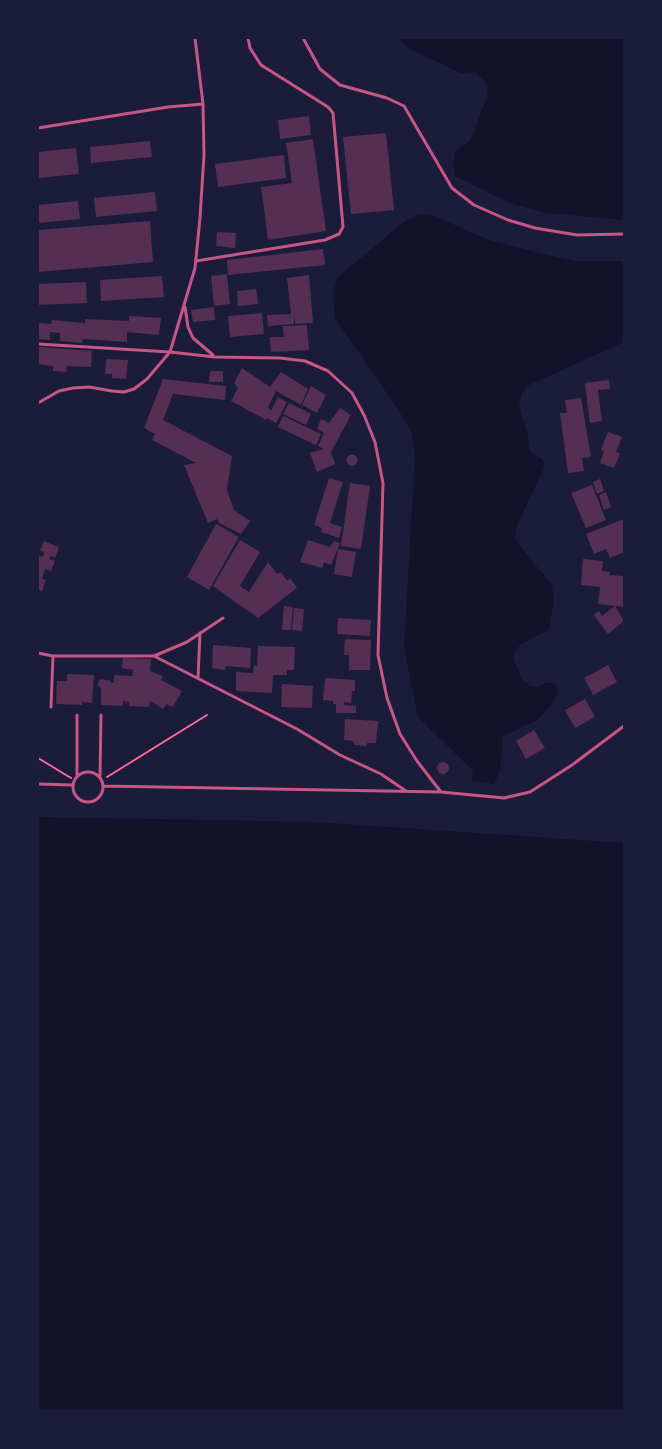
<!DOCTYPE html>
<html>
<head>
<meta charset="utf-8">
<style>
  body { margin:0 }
  #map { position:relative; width:662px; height:1449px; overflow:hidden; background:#1b1b3a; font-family:Inter,sans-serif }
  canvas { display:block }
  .frame { position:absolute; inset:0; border:39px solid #1b1b3a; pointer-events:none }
</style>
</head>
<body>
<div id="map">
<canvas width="662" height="1449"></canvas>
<div class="frame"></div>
</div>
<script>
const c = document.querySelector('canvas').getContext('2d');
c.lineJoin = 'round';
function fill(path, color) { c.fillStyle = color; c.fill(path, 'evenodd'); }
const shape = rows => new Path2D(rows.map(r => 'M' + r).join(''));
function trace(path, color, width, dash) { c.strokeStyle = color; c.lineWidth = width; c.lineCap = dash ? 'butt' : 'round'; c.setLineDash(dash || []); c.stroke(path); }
fill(shape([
  [400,38,624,38,624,220,546,213,507,202,455,176,453,165,455,151,470,141,487,97,487,84,475,72,461,73,408,48],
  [429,214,489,240,535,252,574,261,624,261,624,342,529,385,522,393,519,404,521,414,527,430,529,449,533,455,541,458,544,462,544,468,519,521,515,533,516,541,552,585,554,602,548,630,520,645,514,653,514,660,522,679,530,686,537,687,546,683,553,683,557,686,557,693,551,705,536,721,503,736,500,771,494,784,472,781,473,771,418,717,404,648,415,458,412,433,398,409,335,318,333,295,337,278,405,221,417,215],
  [38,817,315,822,624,843,624,1411,38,1411]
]), '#12122b');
fill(shape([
  [309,116,311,135,280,139,278,120],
  [386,133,394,210,351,214,343,137],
  [313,139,326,231,268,240,261,187,292,183,286,143],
  [150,141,152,157,91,163,90,147],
  [76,148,79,174,38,178,38,152],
  [284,155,286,178,218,187,215,164],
  [155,192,157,211,96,217,94,198],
  [78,201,80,219,38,223,38,205],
  [150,221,153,262,38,272,38,230],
  [217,232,236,233,235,248,216,246],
  [323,249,325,265,228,275,227,260],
  [227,274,230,304,214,306,211,276],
  [309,275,313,323,295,324,295,313,294,324,268,326,267,315,291,314,287,278],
  [162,276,164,297,101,301,100,280],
  [86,282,87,303,38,305,38,284],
  [256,289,258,304,238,306,237,291],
  [214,307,215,320,193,322,191,310],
  [262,313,264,334,230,337,228,316],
  [129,316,161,318,159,335,127,332,127,342,83,339,82,343,60,341,60,333,50,332,50,340,38,339,38,323,51,324,52,320,85,323,85,319,129,321],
  [307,325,309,350,271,352,270,337,284,337,283,326],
  [38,347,92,351,91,367,67,366,66,372,53,371,53,366,38,364],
  [106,359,128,360,126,379,112,378,112,374,105,374],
  [242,368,270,387,281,372,308,389,301,405,276,391,268,407,271,410,278,397,287,402,276,423,267,418,266,420,231,401,238,388,234,383],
  [210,371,223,371,223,382,209,382],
  [163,379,226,386,225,400,173,394,163,420,232,456,227,490,234,510,250,521,241,534,219,523,217,519,208,523,184,465,196,463,152,440,155,434,144,428],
  [609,380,610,389,598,390,602,421,590,423,585,383],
  [311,386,326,395,317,413,302,405],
  [581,398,591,457,582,458,584,471,568,473,560,413,567,413,565,400],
  [289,403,299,408,298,410,300,408,311,414,306,425,283,414],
  [340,408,351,415,331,452,335,464,317,472,310,453,323,449,318,446,324,433,317,429,321,419,329,423],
  [283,416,321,434,316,445,278,427],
  [608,432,622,437,616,452,620,454,614,468,600,463,604,451,601,450],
  '346.5 460a5.5 5.5 0 1 1 11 0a5.5 5.5 0 1 1-11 0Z',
  [329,478,343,482,330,523,342,527,339,538,321,532,322,528,314,525],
  [600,479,604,491,597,494,593,482],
  [350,483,370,486,361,549,341,546],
  [592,485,606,520,586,528,571,493],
  [606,492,611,507,604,510,599,495],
  [624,519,624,552,610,558,606,549,594,554,586,534],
  [216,524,239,537,209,590,187,577],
  [240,540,260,552,240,586,249,592,268,562,277,574,281,572,287,581,290,578,297,588,258,618,213,586],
  [308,540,330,547,334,541,340,543,331,565,324,562,322,568,300,562],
  [44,541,59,547,55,558,51,556,49,559,55,561,51,571,45,569,42,579,46,580,42,591,38,590,38,555,43,557,44,552,40,550],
  [338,549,356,552,352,577,334,574],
  [583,559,603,561,602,571,610,572,609,575,624,576,624,607,598,604,600,587,581,585],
  [284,606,293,607,291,630,282,630],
  [615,606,624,621,608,634,594,615,599,611,602,616],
  [294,608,304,609,302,631,292,630],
  [338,618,371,620,370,636,337,634],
  [345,639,371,640,370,670,349,670,349,655,344,655],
  [213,645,251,648,250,668,226,666,225,670,212,668],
  [258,646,295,647,294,670,287,670,287,675,273,675,272,693,236,691,236,672,253,673,254,665,257,666],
  [123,658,151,659,150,671,163,676,161,680,182,691,173,707,166,704,163,709,150,701,149,707,129,706,129,702,123,701,123,706,101,705,101,688,97,685,100,679,111,681,111,683,114,683,114,675,132,676,133,670,122,668],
  [608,665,617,682,593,695,584,678],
  [67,674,94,675,92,703,82,702,82,705,56,704,57,681,67,681],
  [325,678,355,680,355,691,352,691,351,703,344,702,344,705,356,706,356,713,336,713,336,704,333,704,333,701,323,700],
  [282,684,313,686,312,708,281,707],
  [585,699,595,717,575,728,565,710],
  [345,719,378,721,376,743,367,743,367,746,354,745,354,741,344,740],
  [534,730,545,748,526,759,516,741],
  '437 768a6 6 0 1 1 12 0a6 6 0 1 1-12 0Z'
]), '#542f53');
trace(shape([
  [38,758,71,778],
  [107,777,207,715]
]), '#ff6b9d', 2);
trace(shape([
  [303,38,320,69,340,85,387,98,404,106,452,188,474,205,508,220,535,228,577,235,624,234],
  [38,128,168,107,203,104],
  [196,261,325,240,339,234,343,227,333,113,328,107,261,65,250,48,248,38],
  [185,307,188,327,193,338,213,355],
  [38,344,170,352,215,357,280,358,305,361,328,371,352,393,364,415,375,442,383,483,378,655,387,698,400,734,417,761,441,792],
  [38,403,59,391,73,388,89,387,112,391,124,392,134,389,147,379,170,352,195,268,200,218,204,155,203,104,195,38],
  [38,653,53,656,154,656,297,729,340,755,381,774,406,791],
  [154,656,187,642,223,618],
  [198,678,200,633],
  [51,707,53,656],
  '73 787a15 15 0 1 1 30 0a15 15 0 1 1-30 0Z',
  [77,776,77,715],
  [100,776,101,715],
  [38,784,73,785],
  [103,786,441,792,504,798,530,792,572,765,624,726]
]), '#c65784', 3);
</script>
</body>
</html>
